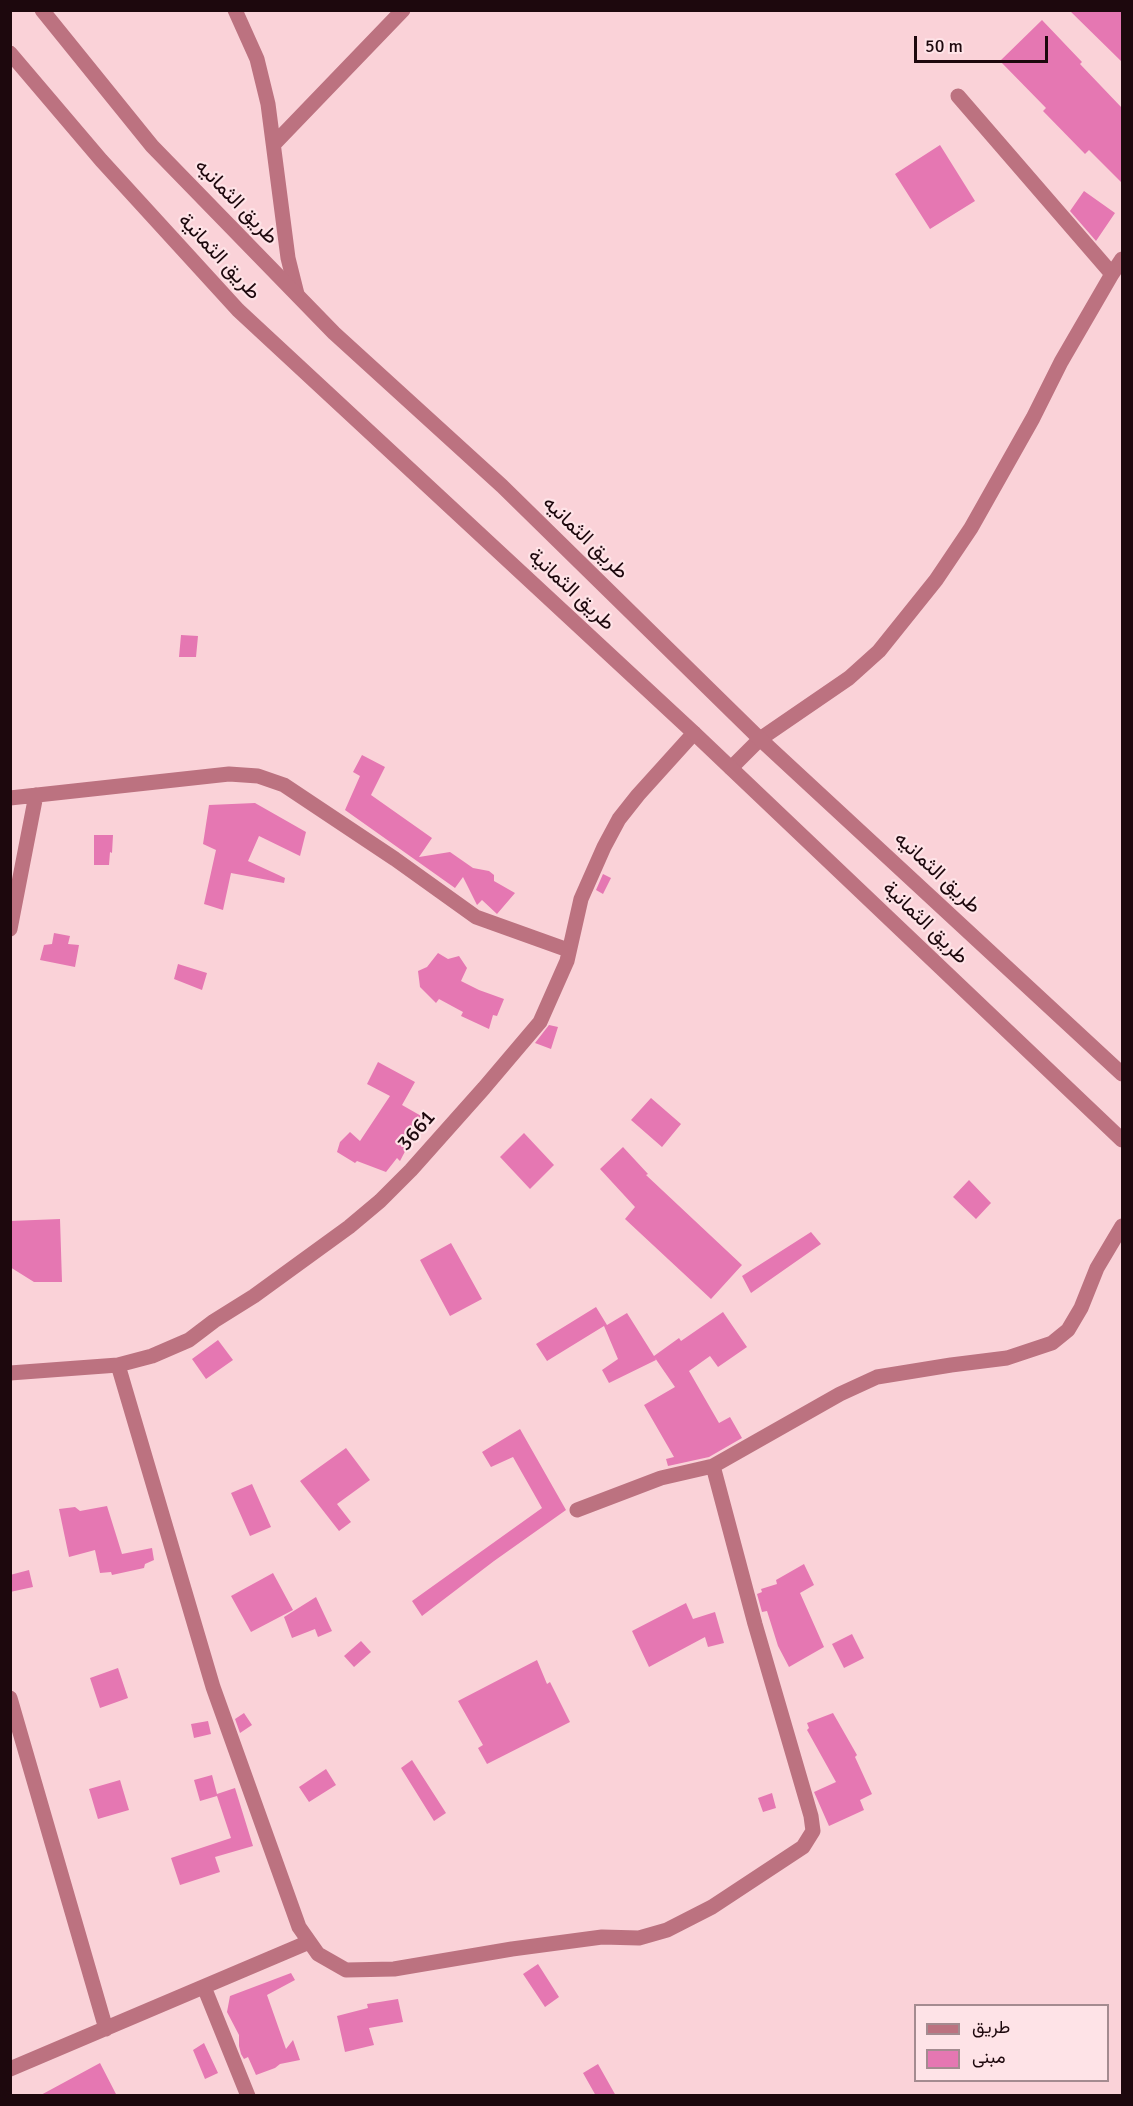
<!DOCTYPE html>
<html>
<head>
<meta charset="utf-8">
<style>
  body { margin:0 }
  #map { position:relative; width:1133px; height:2106px; overflow:hidden; background:#fad2d8; font-family:Signika,Vazirmatn,sans-serif }
  canvas { display:block }
  .frame { position:absolute; inset:0; border:12px solid #1d080d; pointer-events:none }
  .legend { position:absolute; left:914px; top:2004px; width:195px; height:78px; box-sizing:border-box; background:#fee3e7; border:2px solid #a48b90; margin:0; padding:8px 10px; list-style:none; font-size:18px; color:#1d080d }
  .legend li { display:flex; align-items:center; gap:12px; height:30px }
  .legend b { width:30px; border:2px solid #a48b90 }
  .scale { position:absolute; left:914px; top:36px; width:134px; height:27px; box-sizing:border-box; border:3px solid #1d080d; border-top:0; padding-left:8px; font-size:18px; line-height:21px; white-space:nowrap; color:#1d080d; -webkit-text-stroke:4px #fee3e7; paint-order:stroke }
</style>
</head>
<body>
<div id="map">
<canvas width="1133" height="2106"></canvas>
<div class="frame"></div>
<ul class="legend">
<li><b style="height:8px;background:#bc7280"></b>طريق</li>
<li><b style="height:16px;background:#e577b2"></b>مبنى</li>
</ul>
<div class="scale">50 m</div>
</div>
<script>
const c = document.querySelector('canvas').getContext('2d');
c.lineJoin = 'round';
function fill(path, color) { c.fillStyle = color; c.fill(path, 'evenodd'); }
const shape = rows => new Path2D(rows.map(r => 'M' + r).join(''));
function trace(path, color, width, dash) { c.strokeStyle = color; c.lineWidth = width; c.lineCap = dash ? 'butt' : 'round'; c.setLineDash(dash || []); c.stroke(path); }
function label(font, color, halo, rows, align = 'center') {
  c.font = font + ' Signika,Vazirmatn,sans-serif'; c.lineWidth = 4.5; c.setLineDash([]); c.textBaseline = 'middle'; c.strokeStyle = halo; c.fillStyle = color; for (const [text, x, y, turn = 0] of rows) {
    c.save(); c.translate(x, y); c.rotate((+turn || 0) * Math.PI / 180); c.textAlign = isNaN(turn) ? turn : align; if (halo) c.strokeText(text, 0, 0); c.fillText(text, 0, 0); c.restore();
  }
}
fill(shape([
  [1069,10,1122,10,1122,62],
  [1042,20,1082,62,1080,64,1122,108,1122,183,1089,150,1085,154,1043,111,1046,108,1000,61],
  [940,145,975,201,930,229,895,174],
  [1084,191,1115,213,1096,241,1070,211],
  [181,635,198,636,196,657,179,657],
  [362,755,385,767,371,795,432,838,419,857,450,852,473,868,489,871,494,875,494,881,515,893,497,914,482,900,477,905,463,877,455,888,345,810,360,776,353,772],
  [255,803,306,832,300,856,259,836,248,861,285,878,284,883,231,873,223,910,204,904,216,850,203,844,209,805],
  [94,835,113,835,112,853,110,852,109,865,94,865],
  [603,874,611,878,603,894,596,890],
  [54,933,70,936,68,944,79,945,75,967,40,960,44,945,52,944],
  [438,953,448,959,459,956,467,968,461,981,479,990,504,999,497,1016,493,1015,489,1029,461,1016,463,1012,439,999,436,1003,420,987,418,971,427,967],
  [178,964,207,973,202,990,174,979],
  [549,1025,558,1027,551,1049,535,1043],
  [378,1062,415,1082,402,1105,423,1117,400,1161,397,1158,386,1172,357,1161,355,1163,337,1152,340,1142,350,1132,360,1141,390,1096,367,1084],
  [651,1098,681,1124,662,1147,631,1120],
  [524,1133,554,1165,530,1189,500,1157],
  [623,1147,648,1174,646,1175,742,1265,711,1299,625,1219,635,1207,600,1169],
  [969,1180,991,1203,976,1219,953,1197],
  [60,1219,62,1282,34,1282,10,1267,10,1221],
  [811,1232,821,1244,751,1293,742,1276],
  [451,1243,482,1299,450,1316,420,1260],
  [596,1307,607,1325,627,1313,654,1356,679,1338,681,1341,723,1312,747,1347,718,1367,710,1356,689,1371,719,1423,730,1417,742,1438,709,1457,668,1466,666,1459,674,1457,644,1405,675,1387,655,1358,656,1360,609,1383,602,1370,618,1359,604,1326,547,1361,536,1344],
  [218,1340,233,1360,206,1379,192,1359],
  [520,1429,566,1510,494,1561,422,1616,412,1601,542,1508,513,1457,491,1467,482,1452],
  [346,1448,370,1480,337,1504,351,1522,339,1531,300,1481],
  [252,1484,271,1527,250,1536,231,1493],
  [107,1506,122,1554,152,1548,154,1560,145,1564,144,1568,112,1575,111,1572,100,1573,95,1550,69,1557,59,1509,75,1507,80,1511],
  [804,1564,814,1585,800,1593,824,1647,789,1667,778,1646,767,1611,762,1612,757,1594,762,1592,761,1589,777,1584,776,1580],
  [29,1570,33,1587,10,1592,10,1575],
  [273,1573,293,1610,251,1632,231,1596],
  [316,1597,332,1631,318,1637,315,1629,292,1638,284,1617],
  [686,1603,693,1619,715,1612,724,1643,708,1647,705,1637,649,1667,632,1631],
  [852,1634,864,1658,844,1668,832,1644],
  [361,1641,371,1652,354,1667,344,1656],
  [537,1660,547,1684,550,1682,570,1722,487,1764,478,1748,483,1745,458,1701],
  [118,1668,128,1698,100,1708,90,1678],
  [244,1713,252,1725,240,1733,235,1719],
  [833,1713,857,1755,855,1757,872,1794,860,1800,864,1810,829,1826,814,1792,836,1782,807,1730,809,1728,807,1723],
  [208,1721,211,1734,194,1738,191,1724],
  [412,1760,446,1813,434,1821,401,1768],
  [326,1769,336,1785,309,1802,299,1787],
  [212,1775,217,1794,235,1788,253,1846,215,1857,220,1872,180,1885,171,1858,231,1838,217,1796,200,1801,194,1780],
  [120,1780,129,1810,98,1819,89,1789],
  [772,1793,776,1808,763,1812,758,1798],
  [538,1964,559,1997,545,2007,523,1974],
  [291,1973,295,1980,267,1995,286,2049,293,2040,300,2060,280,2064,275,2068,256,2075,248,2057,244,2059,241,2054,239,2046,239,2035,227,2012,230,1996],
  [398,1999,403,2022,369,2028,374,2045,345,2052,337,2016,368,2008,367,2004],
  [204,2043,218,2073,205,2079,193,2050],
  [100,2063,117,2096,39,2096],
  [598,2064,616,2096,596,2096,583,2073]
]), '#e577b2');
trace(shape([
  [235,10,257,59,268,104,288,258,297,294],
  [958,96,1112,274],
  [274,144,403,10],
  [731,768,760,739,849,678,879,651,936,580,971,528,1033,418,1061,362,1112,274,1122,259],
  [10,798,229,774,258,776,284,785,395,859,476,917,568,950],
  [10,929,36,795],
  [118,1365,213,1687,299,1927,318,1954,346,1970,394,1969,512,1949,602,1937,639,1938,667,1930,712,1907,803,1847,813,1831,811,1816,755,1624,713,1466],
  [10,1373,118,1365,152,1356,189,1340,214,1321,254,1296,349,1227,380,1201,411,1170,484,1088,540,1022,567,961,581,899,604,847,619,819,638,795,694,733],
  [577,1510,661,1478,713,1466,840,1394,877,1377,951,1365,1007,1358,1052,1343,1068,1330,1081,1308,1097,1268,1122,1226],
  [10,1698,106,2029],
  [204,1987,248,2096],
  [10,2069,309,1942]
]), '#bc7280', 15);
trace(shape([
  [42,10,152,146,334,333,502,486,760,739,1122,1074],
  [10,53,101,160,238,310,694,733,1122,1140]
]), '#bc7280', 15);
label('21px', '#1d080d', '#fee3e7', [
  ["طريق الثمانيه",236,202,46],
  ["طريق الثمانية",219,257,47],
  ["طريق الثمانيه",585,538,44],
  ["طريق الثمانية",571,590,43],
  ["طريق الثمانيه",937,873,43],
  ["طريق الثمانية",925,923,44],
  ["3661",417,1131,-49]
]);
</script>
</body>
</html>
